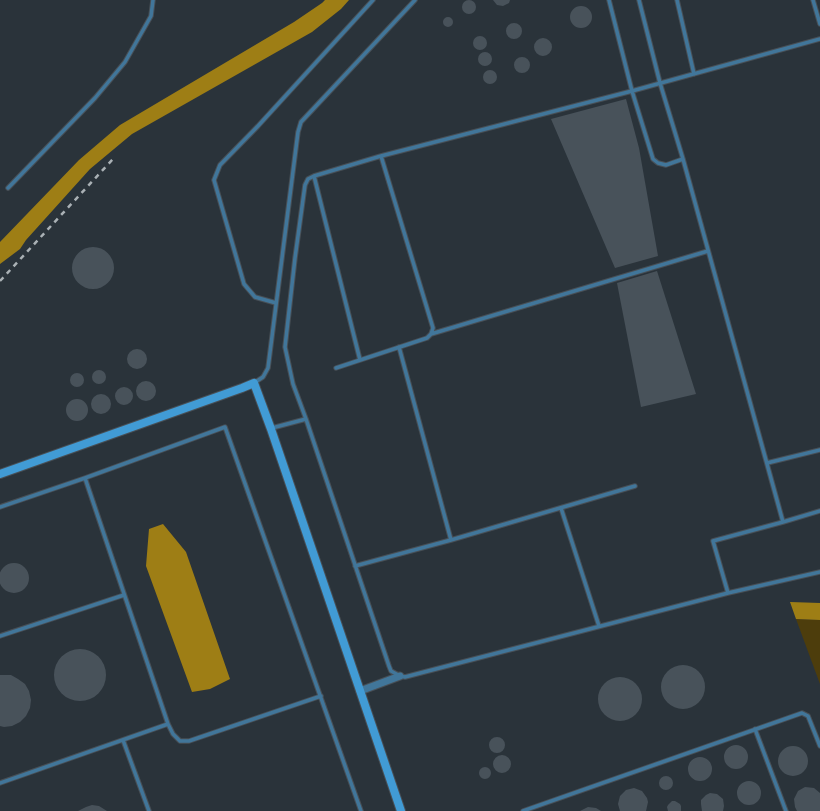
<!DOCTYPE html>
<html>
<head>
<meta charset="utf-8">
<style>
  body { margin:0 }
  canvas { display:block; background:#2a333a }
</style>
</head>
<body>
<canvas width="820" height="811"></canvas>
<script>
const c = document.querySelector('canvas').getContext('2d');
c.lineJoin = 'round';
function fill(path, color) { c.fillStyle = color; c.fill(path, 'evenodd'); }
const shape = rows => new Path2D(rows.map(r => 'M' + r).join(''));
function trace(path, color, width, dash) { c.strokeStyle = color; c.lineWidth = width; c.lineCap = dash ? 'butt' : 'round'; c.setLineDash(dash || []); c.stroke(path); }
fill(shape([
  [796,619,820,620,820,684]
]), '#4d3d0c');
fill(shape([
  [325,0,349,0,341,9,312,32,132,134,90,169,26,240,20,249,0,264,0,242,79,160,120,125,294,22,322,3],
  [163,524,186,552,230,679,210,689,192,692,146,566,149,529],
  [790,602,820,603,820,620,796,619]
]), '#9e7e15');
fill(shape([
  '462 7a7 7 0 1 1 14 0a7 7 0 1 1-14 0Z',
  [493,0,510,0,509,3,503,6,497,5],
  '570 17a11 11 0 1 1 22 0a11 11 0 1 1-22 0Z',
  '443 22a5 5 0 1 1 10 0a5 5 0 1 1-10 0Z',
  '506 31a8 8 0 1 1 16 0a8 8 0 1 1-16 0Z',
  '473 43a7 7 0 1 1 14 0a7 7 0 1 1-14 0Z',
  '534 47a9 9 0 1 1 18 0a9 9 0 1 1-18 0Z',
  '478 59a7 7 0 1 1 14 0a7 7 0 1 1-14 0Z',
  '514 65a8 8 0 1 1 16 0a8 8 0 1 1-16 0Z',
  '483 77a7 7 0 1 1 14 0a7 7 0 1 1-14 0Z',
  [626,99,639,148,658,256,615,268,551,119],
  '72 268a21 21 0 1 1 42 0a21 21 0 1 1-42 0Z',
  [657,271,696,394,641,407,617,283],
  '127 359a10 10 0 1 1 20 0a10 10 0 1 1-20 0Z',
  '92 377a7 7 0 1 1 14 0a7 7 0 1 1-14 0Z',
  '70 380a7 7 0 1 1 14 0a7 7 0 1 1-14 0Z',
  '136 391a10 10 0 1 1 20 0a10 10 0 1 1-20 0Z',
  '115 396a9 9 0 1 1 18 0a9 9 0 1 1-18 0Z',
  '91 404a10 10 0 1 1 20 0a10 10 0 1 1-20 0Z',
  '66 410a11 11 0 1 1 22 0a11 11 0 1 1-22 0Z',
  '-1 578a15 15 0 1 1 30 0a15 15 0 1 1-30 0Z',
  '54 675a26 26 0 1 1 52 0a26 26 0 1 1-52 0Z',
  '661 687a22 22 0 1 1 44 0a22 22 0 1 1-44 0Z',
  [0,675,11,675,18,679,25,684,29,691,31,700,30,708,26,716,20,722,12,726,4,727,0,726],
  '598 699a22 22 0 1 1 44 0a22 22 0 1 1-44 0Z',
  '489 745a8 8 0 1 1 16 0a8 8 0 1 1-16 0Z',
  '724 757a12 12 0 1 1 24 0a12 12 0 1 1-24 0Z',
  '778 761a15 15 0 1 1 30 0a15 15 0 1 1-30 0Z',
  '493 764a9 9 0 1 1 18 0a9 9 0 1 1-18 0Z',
  '688 769a12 12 0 1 1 24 0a12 12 0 1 1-24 0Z',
  '479 773a6 6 0 1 1 12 0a6 6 0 1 1-12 0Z',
  '659 783a7 7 0 1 1 14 0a7 7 0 1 1-14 0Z',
  '737 793a12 12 0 1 1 24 0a12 12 0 1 1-24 0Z',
  [805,787,814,788,820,793,820,811,797,811,795,807,794,799,798,791],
  [634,788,642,791,647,798,648,802,646,811,620,811,618,804,620,796,626,790],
  [710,793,717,794,723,799,724,806,723,811,702,811,701,804,701,800,706,795],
  [672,801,675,801,680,804,681,806,681,811,668,811,667,807,668,805],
  [92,805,99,806,107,811,78,811,86,807],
  [588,807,596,808,601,811,580,811]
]), '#48525a');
const lane = shape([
  [609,0,632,91,653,159,658,163,666,165,683,159],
  [639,0,660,83,683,159,783,522,713,541,728,593],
  [677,0,694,74],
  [813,0,820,24],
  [314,176,360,360],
  [8,188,95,98,125,62,151,16,153,0],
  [276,303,255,297,244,284,214,180,220,165,258,126,373,0],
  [431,334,708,251],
  [399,347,451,540],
  [336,368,427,338,431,334,433,328,381,156],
  [254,383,263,377,268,368,298,132,301,122,415,0],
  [306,419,293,384,285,347,295,258,305,185,308,179,314,176,381,156,632,91,820,39],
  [272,428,306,419,389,666,391,671,400,676,405,677,728,593,820,572],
  [767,463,820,450],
  [85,478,168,724],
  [0,507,85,478,225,427,361,811],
  [561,508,599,626],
  [783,522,820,511],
  [355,566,451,540,635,486],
  [0,636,124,595],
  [755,729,786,811],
  [123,740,149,811],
  [0,783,168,724,173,734,180,741,189,741,321,696],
  [523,811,802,713,808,716,820,746]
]);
const street = shape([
  [360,691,400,676]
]);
const secondary = shape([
  [0,474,242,388,254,383,271,429,401,811]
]);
trace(lane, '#485057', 5.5);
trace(street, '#485057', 9);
trace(secondary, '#485057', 10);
trace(lane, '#41769a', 3.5);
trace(street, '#41769a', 7);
trace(secondary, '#419bd5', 8);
trace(shape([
  [0,281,113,159]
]), '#aab1b5', 2.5, [5, 5]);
</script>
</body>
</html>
